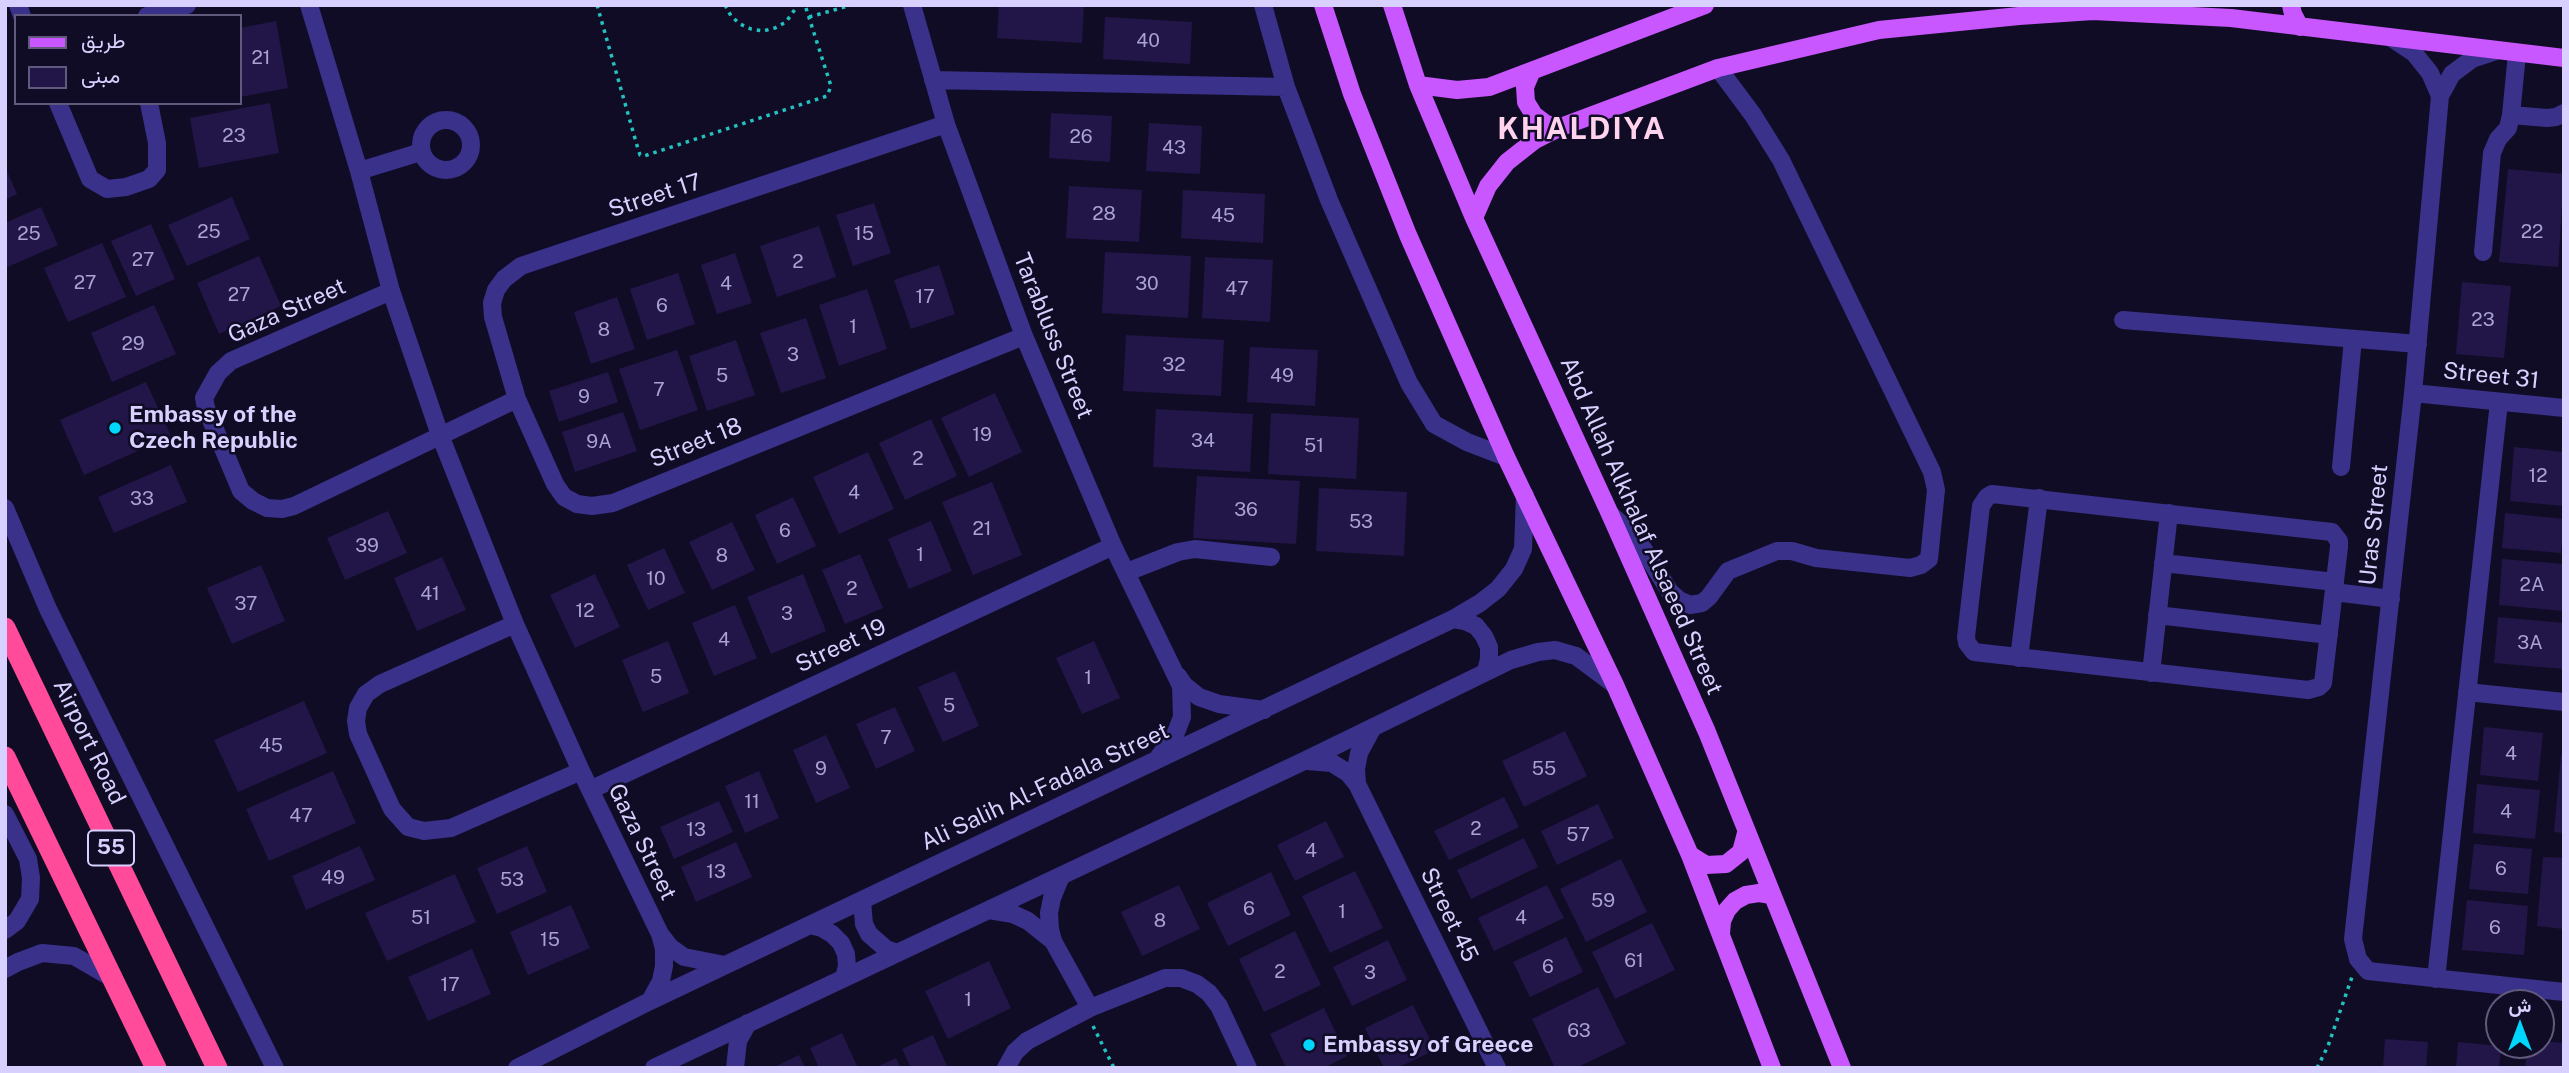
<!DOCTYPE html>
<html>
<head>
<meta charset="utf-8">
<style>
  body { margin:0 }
  #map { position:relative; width:2569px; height:1073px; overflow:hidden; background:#110c25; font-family:"Public Sans",Vazirmatn,sans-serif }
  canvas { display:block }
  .frame { position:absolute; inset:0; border:7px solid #d8d0ff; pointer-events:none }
  .legend { position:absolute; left:14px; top:14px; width:228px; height:91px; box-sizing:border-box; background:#110c25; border:2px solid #615a7c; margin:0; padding:9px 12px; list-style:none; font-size:21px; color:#d8d0ff }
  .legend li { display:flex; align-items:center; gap:14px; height:35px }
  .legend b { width:35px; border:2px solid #615a7c }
  .north { position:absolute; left:2485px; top:989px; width:70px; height:70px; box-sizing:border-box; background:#110c25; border:2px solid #615a7c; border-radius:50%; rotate:0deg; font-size:19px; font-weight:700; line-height:28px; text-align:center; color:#d8d0ff }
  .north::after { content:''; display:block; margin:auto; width:24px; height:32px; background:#00d6fb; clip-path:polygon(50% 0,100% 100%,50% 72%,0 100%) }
</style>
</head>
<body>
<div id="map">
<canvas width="2569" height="1073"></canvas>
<div class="frame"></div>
<ul class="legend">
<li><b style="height:9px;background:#c857ff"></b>طريق</li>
<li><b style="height:19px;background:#221648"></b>مبنى</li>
</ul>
<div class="north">ش</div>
</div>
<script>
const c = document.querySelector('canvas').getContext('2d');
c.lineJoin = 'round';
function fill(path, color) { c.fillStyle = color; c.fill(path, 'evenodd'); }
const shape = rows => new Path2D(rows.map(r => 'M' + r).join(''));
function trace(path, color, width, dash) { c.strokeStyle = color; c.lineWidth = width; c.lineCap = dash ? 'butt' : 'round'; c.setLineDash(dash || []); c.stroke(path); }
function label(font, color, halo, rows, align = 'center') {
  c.font = font + ' "Public Sans",sans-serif'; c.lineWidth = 5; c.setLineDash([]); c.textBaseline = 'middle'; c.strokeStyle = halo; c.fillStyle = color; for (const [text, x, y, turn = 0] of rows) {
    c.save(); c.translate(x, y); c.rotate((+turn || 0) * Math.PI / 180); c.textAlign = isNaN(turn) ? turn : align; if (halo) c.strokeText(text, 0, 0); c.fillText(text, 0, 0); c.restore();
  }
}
fill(shape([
  [999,5,1084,5,1082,43,997,38],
  [1105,17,1192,22,1190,64,1103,59],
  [276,21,288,88,240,97,240,28],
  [270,103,279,153,199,168,190,118],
  [1051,113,1112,116,1110,162,1049,158],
  [1149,123,1202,126,1200,174,1146,171],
  [5,167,17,194,5,200],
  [2508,169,2564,174,2558,267,2499,262],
  [1069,186,1142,190,1139,242,1066,238],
  [1183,190,1265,194,1263,243,1181,238],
  [232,197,250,239,187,266,168,225],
  [874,203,891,253,853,266,836,215],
  [41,207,58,245,5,268,5,223],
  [151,224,175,279,136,296,111,241],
  [819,226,836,277,777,297,760,246],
  [102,243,126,297,68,322,44,268],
  [1105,252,1191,256,1188,318,1102,313],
  [735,253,752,303,717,314,701,265],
  [259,256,281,306,219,334,197,283],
  [1205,257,1273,260,1270,322,1202,318],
  [939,265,955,314,911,329,894,280],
  [678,273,695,324,647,340,630,289],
  [2462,282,2511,286,2504,358,2456,354],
  [867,289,887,349,839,366,819,305],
  [617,297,635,349,591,364,574,312],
  [154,305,176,354,112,382,91,333],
  [806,318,826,378,781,393,760,333],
  [1126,335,1224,340,1221,396,1123,391],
  [736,340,755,395,707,411,689,356],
  [1250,347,1318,350,1315,406,1247,402],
  [677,350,698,410,640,430,619,369],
  [608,372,618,402,559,422,549,391],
  [146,382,171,436,84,475,60,420],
  [995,393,1022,452,969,477,941,418],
  [1156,409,1253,414,1250,472,1153,467],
  [623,412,637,451,575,472,562,432],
  [1271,413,1359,418,1356,479,1268,474],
  [931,419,957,476,905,500,879,443],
  [2514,447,2564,452,2564,506,2510,501],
  [868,452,894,509,839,534,813,477],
  [171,465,187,502,114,533,98,497],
  [1197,476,1300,481,1296,544,1193,538],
  [992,482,1022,555,973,575,942,502],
  [1319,488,1407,492,1404,556,1316,551],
  [793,497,816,546,777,564,755,515],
  [388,511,407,553,345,580,327,538],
  [2505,513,2564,519,2561,553,2502,548],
  [931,521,952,571,909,589,888,539],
  [732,522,755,570,712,590,689,542],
  [664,548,685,593,648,610,627,565],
  [860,554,883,608,845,624,822,570],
  [442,557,466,610,417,631,394,578],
  [2502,559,2564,564,2564,611,2499,605],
  [261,565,285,621,232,644,207,588],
  [595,574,620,627,575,648,550,595],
  [803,574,826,631,771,654,747,597],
  [735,605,757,658,714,676,692,623],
  [2498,617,2564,623,2564,669,2494,663],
  [668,641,689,693,643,712,622,660],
  [1094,641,1120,698,1082,714,1056,658],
  [955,671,979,726,943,742,918,687],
  [304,701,327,753,238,792,214,740],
  [895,707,915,751,876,769,856,724],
  [2484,727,2543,733,2538,781,2480,775],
  [1565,731,1587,776,1524,807,1502,761],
  [826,735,850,788,816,803,793,750],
  [2561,756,2564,757,2564,833,2554,832],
  [333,771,356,823,269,861,246,809],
  [759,771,779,818,745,833,725,786],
  [2477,784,2540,790,2535,839,2473,833],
  [1504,797,1519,827,1449,860,1434,831],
  [719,801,733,832,674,859,660,827],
  [1598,804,1614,838,1557,865,1541,831],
  [1326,821,1344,857,1295,881,1277,845],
  [1524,838,1538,867,1471,899,1457,870],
  [736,842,752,877,696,902,681,867],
  [2474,844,2532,849,2528,894,2469,889],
  [360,846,375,880,306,910,292,876],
  [527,846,547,892,497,914,477,868],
  [2543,857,2564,858,2564,929,2537,926],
  [1621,859,1647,912,1586,942,1560,889],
  [1355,871,1383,928,1330,953,1302,896],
  [1271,872,1291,915,1228,946,1207,903],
  [455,874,476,922,387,961,365,913],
  [1179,885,1200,929,1142,956,1121,912],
  [1547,885,1564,918,1494,951,1478,918],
  [2467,900,2528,906,2524,955,2462,950],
  [571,905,590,948,528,975,510,932],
  [1652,923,1675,970,1615,999,1592,952],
  [1295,931,1321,985,1264,1012,1239,959],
  [1566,937,1583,972,1530,997,1513,962],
  [1388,940,1407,980,1352,1006,1333,967],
  [472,949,491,994,428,1021,408,977],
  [989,961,1011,1008,948,1039,925,991],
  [1598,987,1626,1044,1576,1068,1555,1068,1532,1019],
  [1413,1005,1435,1050,1397,1068,1384,1068,1365,1028],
  [1324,1008,1347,1056,1324,1068,1286,1068,1270,1034],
  [842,1033,858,1068,819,1068,810,1048],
  [933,1035,948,1068,911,1068,902,1049],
  [2385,1039,2428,1042,2426,1068,2383,1068],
  [2541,1041,2564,1043,2564,1068,2525,1068,2528,1045,2541,1045],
  [2458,1042,2501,1046,2499,1068,2456,1068],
  [799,1055,805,1068,772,1068],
  [896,1058,901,1068,875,1068]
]), '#221648');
trace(shape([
  [597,5,638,149,640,155,644,156,827,96,831,86,805,5],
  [725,5,731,16,740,24,751,29,763,31,775,28,786,22,798,5],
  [809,17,852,5],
  [1093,1026,1114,1068],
  [2317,1068,2328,1046,2352,977]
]), '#21c2c0', 3.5, [3.5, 5]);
trace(shape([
  [18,5,22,16],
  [309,5,359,171,391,291,440,435,515,624,581,771,660,934,664,949,664,966,661,981,650,1001],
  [912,5,946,124,1024,336,1113,546,1181,686,1182,717,1175,735,1158,758],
  [1263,5,1286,87,1329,200,1409,383,1434,424,1467,442,1506,457],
  [147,16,187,5],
  [2393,39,2414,53,2430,73,2440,96],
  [2496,51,2472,59,2452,74,2440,96,2413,393,2353,939,2358,959,2368,971,2564,992],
  [2517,54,2511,115,2547,118,2556,117,2564,113],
  [933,80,1286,87],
  [58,103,90,179,107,189,126,187,149,179,157,170,157,143,149,103],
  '421 145a25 25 0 1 1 50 0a25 25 0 1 1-50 0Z',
  [946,124,521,266,504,279,496,290,492,303,493,317,517,399,555,484,564,497,577,504,592,506,613,503,1024,336],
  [359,171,421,152],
  [2483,252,2492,153,2498,139,2508,128,2511,115],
  [391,291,231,361,218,373,204,398,206,408,241,491,253,501,267,508,282,509,294,506,517,399],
  [2123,320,2418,344],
  [2413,393,2564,408],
  [2341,467,2353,339],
  [1992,494,2332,532,2339,541,2339,547,2323,683,2319,687,2308,690,1974,652,1967,643,1966,637,1981,506,1987,497,1992,494],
  [5,508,48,609,275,1068],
  [1610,514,1636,537,1670,592,1679,600,1690,605,1702,603,1709,597,1728,571,1777,551,1792,551,1816,558,1910,568,1921,565,1929,559,1936,490,1932,472,1781,160,1753,115,1718,68],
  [2163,563,2335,582],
  [1127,572,1178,552,1195,549,1271,557],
  [2334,592,2391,599],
  [2157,615,2329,635],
  [1453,619,1465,621,1476,626,1484,636,1489,647,1489,659,1486,671],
  [515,624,380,684,366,694,358,708,356,721,358,734,392,809,408,827,424,831,451,828,581,771],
  [2019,658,2039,498],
  [2151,673,2169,513],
  [1178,676,1184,685,1199,697,1219,704,1264,710],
  [2467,692,2564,702],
  [1307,761,1332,763,1348,773,1357,784,1497,1068],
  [1357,784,1356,769,1359,753,1373,727],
  [590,790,1113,546],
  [5,814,28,859,31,878,30,899,17,921,5,930],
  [1061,876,1052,898,1049,913,1050,929,1053,941,1090,1008],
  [862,901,864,924,869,934,886,949,897,953],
  [989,910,1013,914,1028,921,1053,941],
  [810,925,822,928,832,934,841,943,846,954,847,966,844,978],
  [660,934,670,947,684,957,725,965],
  [5,969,18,962,42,953,74,956,112,978],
  [2436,979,2499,402],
  [517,1068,650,1001,1453,619,1480,603,1498,589,1514,569,1523,549,1525,495],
  [654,1068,1304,761,1511,660,1538,652,1555,650,1576,656,1615,685],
  [735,1068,738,1041,748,1023],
  [1006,1068,1015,1052,1027,1041,1090,1008,1165,978,1181,978,1197,984,1209,993,1219,1006,1248,1068]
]), '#39318a', 18);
trace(shape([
  [1323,5,1352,94,1408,235,1506,457,1615,685,1690,855,1772,1068],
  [1392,5,1418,85,1474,218,1610,514,1707,732,1842,1068],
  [2291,5,2293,14,2300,27],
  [1531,73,1525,87,1526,102,1534,115,1546,124,1561,127],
  [1418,85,1457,90,1489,87,1705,5],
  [1474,218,1488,186,1507,162,1535,140,1561,127,1718,68,1879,30,2019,16,2093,11,2231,18,2564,58],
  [1690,855,1706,865,1726,864,1741,852,1746,833],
  [1721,934,1722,921,1727,910,1735,901,1746,895,1759,893,1771,895]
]), '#c857ff', 18);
trace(shape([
  [5,628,217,1068],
  [5,757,156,1068]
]), '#ff4b99', 21);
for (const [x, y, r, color] of [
  [115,428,7,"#00d6fb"],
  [1309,1045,7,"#00d6fb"]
]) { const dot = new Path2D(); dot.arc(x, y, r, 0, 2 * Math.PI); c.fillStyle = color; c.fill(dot); trace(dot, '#110c25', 2.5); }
label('19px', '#aaa2d1', null, [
  ["40",1148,41],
  ["21",261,58],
  ["23",234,136],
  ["26",1081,137],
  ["43",1174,148],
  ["28",1104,214],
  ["45",1223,216],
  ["25",209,232],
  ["22",2532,232],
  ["25",29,234],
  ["15",864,234],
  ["27",143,260],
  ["2",798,262],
  ["27",85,283],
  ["4",726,284],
  ["30",1147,284],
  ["47",1237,289],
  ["27",239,295],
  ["17",925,297],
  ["6",662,306],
  ["23",2483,320],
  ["1",853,327],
  ["8",604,330],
  ["29",133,344],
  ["3",793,355],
  ["32",1174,365],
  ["5",722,376],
  ["49",1282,376],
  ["7",659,390],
  ["9",584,397],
  ["19",982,435],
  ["34",1203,441],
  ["9A",599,442],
  ["51",1314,446],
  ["2",918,459],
  ["12",2538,476],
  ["4",854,493],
  ["33",142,499],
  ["36",1246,510],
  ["53",1361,522],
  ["21",982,529],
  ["6",785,531],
  ["39",367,546],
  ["1",920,555],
  ["8",722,556],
  ["10",656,579],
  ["2A",2532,585],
  ["2",852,589],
  ["41",430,594],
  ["37",246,604],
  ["12",585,611],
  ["3",787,614],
  ["4",724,640],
  ["3A",2530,643],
  ["5",656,677],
  ["1",1088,678],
  ["5",949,706],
  ["7",886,738],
  ["45",271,746],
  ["4",2511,754],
  ["9",821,769],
  ["55",1544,769],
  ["11",752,802],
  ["4",2506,812],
  ["47",301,816],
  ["2",1476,829],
  ["13",696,830],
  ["57",1578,835],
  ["4",1311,851],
  ["6",2501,869],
  ["13",716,872],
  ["49",333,878],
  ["53",512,880],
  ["59",1603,901],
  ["6",1249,909],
  ["1",1342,912],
  ["51",421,918],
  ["4",1521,918],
  ["8",1160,921],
  ["6",2495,928],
  ["15",550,940],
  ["61",1634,961],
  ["6",1548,967],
  ["2",1280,972],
  ["3",1370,973],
  ["17",450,985],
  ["1",968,1000],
  ["63",1579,1031]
]);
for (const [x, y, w] of [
  [111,848,46]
]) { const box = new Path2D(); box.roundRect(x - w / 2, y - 17.5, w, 35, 5); c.fillStyle = '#110c25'; c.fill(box); trace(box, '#d8d0ff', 2); }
label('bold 21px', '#d8d0ff', null, [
  ["55",111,848]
]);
label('23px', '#d8d0ff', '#110c25', [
  ["Street 17",655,196,-18],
  ["Gaza Street",287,311,-24],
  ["Tarabluss Street",1053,336,68],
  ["Street 31",2491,376,6],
  ["Street 18",696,443,-22],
  ["Uras Street",2374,525,-84],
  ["Abd Allah Alkhalaf Alsaeed Street",1641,526,66],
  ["Street 19",841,646,-25],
  ["Airport Road",89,742,64],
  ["Ali Salih Al-Fadala Street",1045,787,-25],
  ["Gaza Street",642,842,64],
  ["Street 45",1449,915,64]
]);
label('bold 23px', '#d8d0ff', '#110c25', [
  ["Embassy of the",129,415],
  ["Czech Republic",129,441],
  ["Embassy of Greece",1323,1045]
], 'left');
c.letterSpacing = '2px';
label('bold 30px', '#ffd2ed', '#110c25', [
  ["KHALDIYA",1582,130]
]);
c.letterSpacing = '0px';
</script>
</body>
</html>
